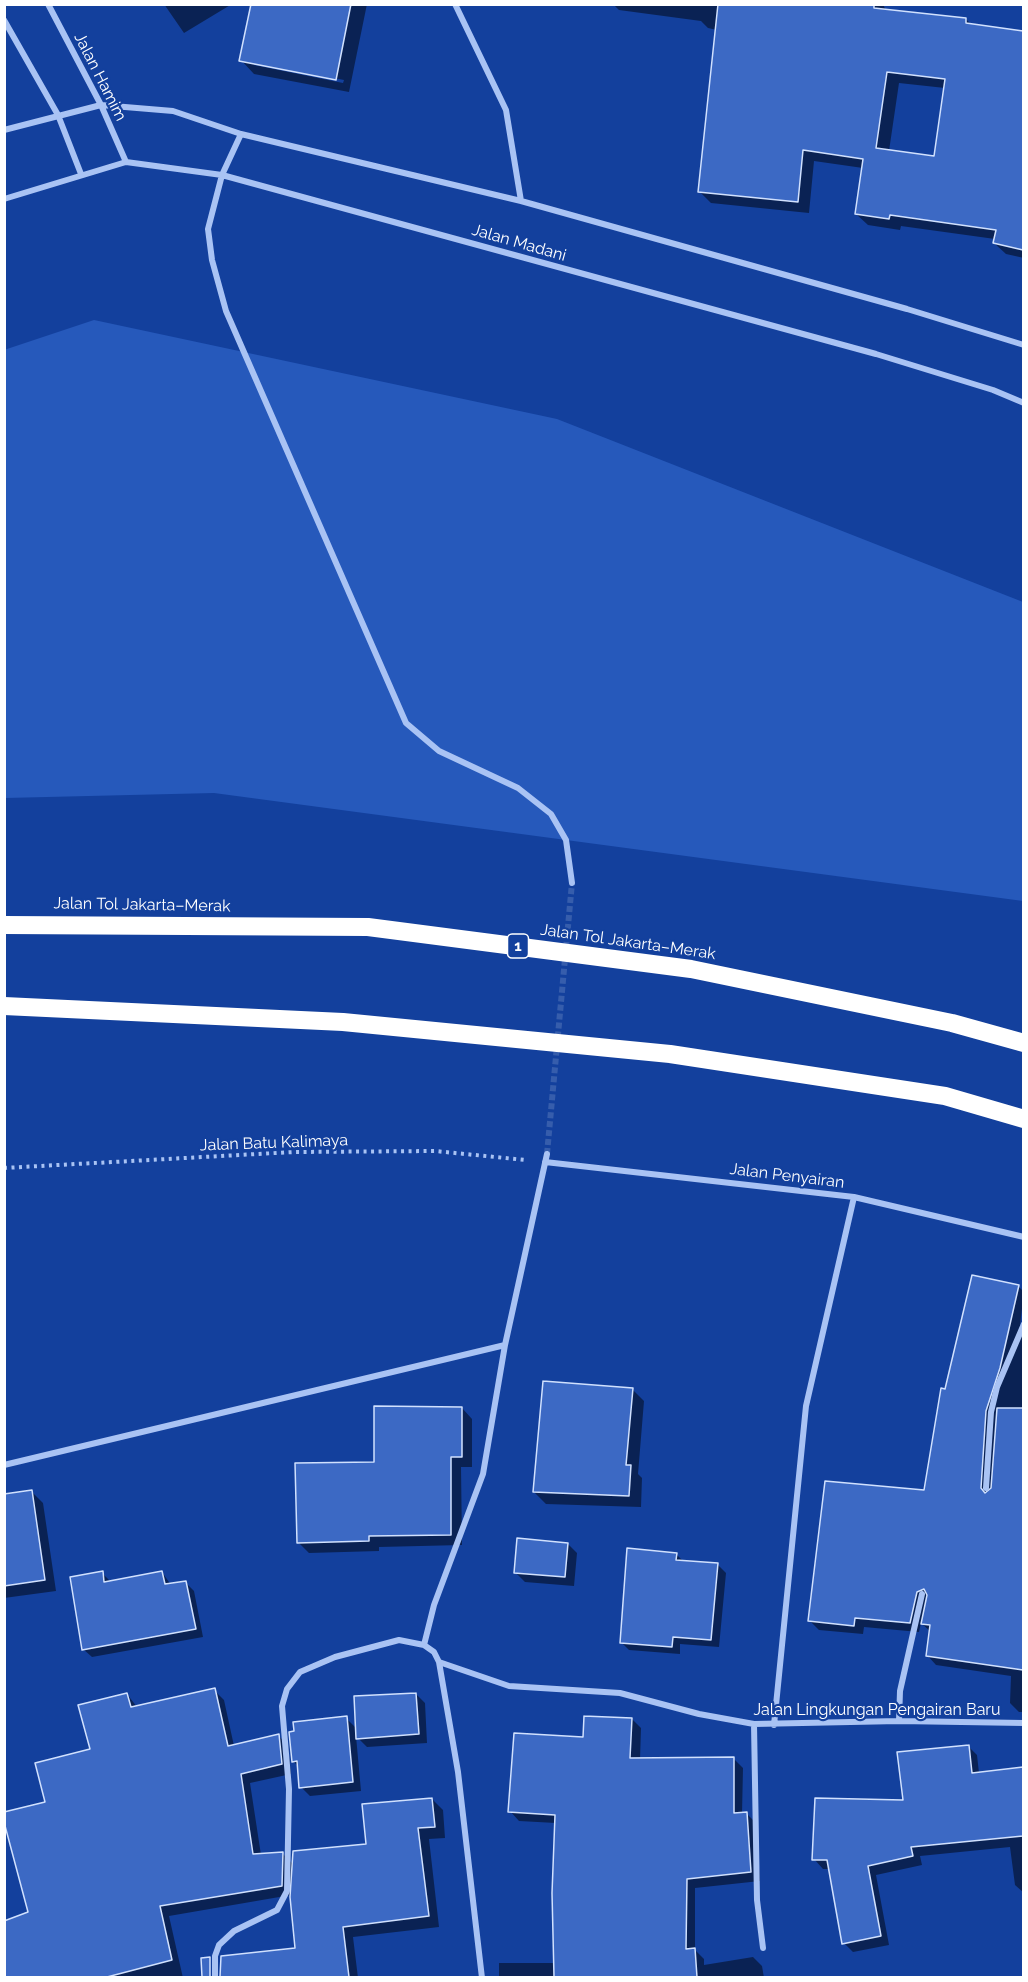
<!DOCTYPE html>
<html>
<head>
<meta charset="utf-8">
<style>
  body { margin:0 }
  #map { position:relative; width:1028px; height:1982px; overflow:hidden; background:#13409d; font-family:Raleway,sans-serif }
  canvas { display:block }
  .frame { position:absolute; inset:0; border:6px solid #fff; pointer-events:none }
</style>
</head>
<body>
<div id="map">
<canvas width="1028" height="1982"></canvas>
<div class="frame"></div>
</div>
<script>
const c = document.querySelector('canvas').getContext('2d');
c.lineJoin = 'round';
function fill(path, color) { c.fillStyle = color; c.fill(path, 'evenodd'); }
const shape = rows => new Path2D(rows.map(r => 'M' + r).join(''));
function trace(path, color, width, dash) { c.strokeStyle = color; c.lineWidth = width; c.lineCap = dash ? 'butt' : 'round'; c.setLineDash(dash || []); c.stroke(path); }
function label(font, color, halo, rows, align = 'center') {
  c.font = font + ' Raleway,sans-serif'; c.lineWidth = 4.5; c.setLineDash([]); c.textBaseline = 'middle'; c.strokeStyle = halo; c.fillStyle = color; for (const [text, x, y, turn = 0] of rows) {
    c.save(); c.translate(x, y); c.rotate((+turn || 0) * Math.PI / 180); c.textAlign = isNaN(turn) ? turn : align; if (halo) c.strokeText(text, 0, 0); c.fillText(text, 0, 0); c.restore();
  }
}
fill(shape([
  [94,320,557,419,1023,602,1023,901,214,793,5,798,4,350]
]), '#2659bb');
fill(shape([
  [164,4,232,4,184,33],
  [252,4,367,4,349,92,254,74,241,60],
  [254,62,344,80,343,83,254,65],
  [613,4,883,4,886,11,966,19,972,25,1024,33,1024,258,1006,254,994,243,995,239,901,226,900,230,868,225,856,214,863,168,814,161,809,213,711,203,700,192,717,30,708,28,701,21,619,10],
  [899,83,945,88,935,158,889,151],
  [1018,1286,1024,1292,1020,1325,1024,1328,1024,1512,954,1510,953,1518,1024,1535,1024,1712,1019,1712,1010,1703,1011,1676,936,1665,927,1655,931,1632,921,1623,919,1632,864,1627,863,1634,819,1630,810,1621,925,1491,947,1391],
  [632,1389,644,1401,638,1474,642,1478,641,1507,546,1504,534,1492],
  [462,1408,472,1419,472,1467,461,1467,462,1545,379,1547,379,1551,309,1553,298,1542,376,1464],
  [31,1491,43,1503,56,1591,4,1598,4,1495],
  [568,1544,577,1553,574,1586,525,1582,516,1573],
  [676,1554,684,1562,718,1565,726,1573,719,1647,680,1644,680,1654,629,1650,621,1642],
  [162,1572,171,1585,186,1583,194,1591,203,1637,92,1657,83,1649,102,1573,110,1581],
  [214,1690,224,1700,234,1746,279,1736,288,1746,291,1774,250,1783,261,1855,282,1853,294,1865,368,1845,432,1799,443,1810,445,1838,429,1839,439,1927,353,1937,358,1978,255,1978,253,1954,296,1949,291,1895,169,1916,183,1978,4,1978,4,1922,30,1913,47,1803,92,1750,127,1694,137,1707],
  [416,1694,425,1703,427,1743,367,1747,356,1736,361,1791,310,1796,301,1787,299,1767,293,1761,346,1718,357,1729],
  [632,1719,641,1728,640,1760,734,1759,743,1768,742,1814,746,1813,756,1823,760,1881,695,1888,695,1950,704,1959,704,1965,753,1957,762,1966,764,1978,499,1978,499,1963,555,1963,556,1823,519,1821,510,1811,585,1739],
  [968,1746,977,1755,979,1773,1024,1769,1024,1893,1015,1885,1010,1847,920,1856,922,1865,876,1875,889,1945,853,1952,844,1943,830,1869,823,1869,814,1859,904,1802]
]), '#0007');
const building = shape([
  [251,4,351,4,336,80,239,61,251,4],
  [718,4,874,4,874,8,966,18,966,23,1023,31,1023,250,993,243,996,230,890,215,889,219,855,214,863,159,803,150,798,202,698,192,718,4],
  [887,72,945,79,934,156,876,148,887,72],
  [972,1275,1019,1285,1000,1368,986,1411,981,1488,985,1493,991,1488,997,1408,1023,1408,1023,1670,926,1656,930,1625,921,1624,927,1595,924,1589,917,1592,910,1623,855,1618,854,1626,808,1621,825,1481,924,1490,941,1388,945,1389,972,1275],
  [543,1381,633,1388,626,1465,631,1465,629,1496,533,1492,543,1381],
  [374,1406,462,1407,462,1457,451,1457,451,1535,369,1536,369,1541,297,1543,295,1463,374,1462,374,1406],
  [32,1490,45,1580,4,1586,4,1494,32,1490],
  [517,1538,568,1543,565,1577,514,1573,517,1538],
  [627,1548,677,1553,676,1560,718,1563,711,1640,673,1637,672,1647,620,1643,627,1548],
  [103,1571,104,1582,162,1571,165,1584,186,1581,196,1629,82,1650,70,1577,103,1571],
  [215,1688,228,1746,279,1734,282,1764,241,1774,253,1854,283,1852,282,1886,160,1906,172,1960,107,1977,4,1977,4,1921,28,1912,4,1822,4,1812,45,1802,35,1763,90,1749,78,1705,127,1693,131,1707,215,1688],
  [416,1693,419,1734,356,1739,354,1696,416,1693],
  [347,1716,353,1782,299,1788,297,1761,292,1762,289,1732,294,1731,293,1722,347,1716],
  [584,1716,632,1718,630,1758,734,1757,734,1813,747,1812,751,1872,687,1879,686,1949,695,1948,697,1977,554,1977,552,1893,555,1815,508,1812,514,1733,583,1737,584,1716],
  [969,1745,972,1773,1023,1767,1023,1836,911,1847,913,1856,868,1866,881,1936,842,1944,827,1860,812,1860,815,1798,903,1800,897,1752,969,1745],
  [432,1798,435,1827,418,1828,429,1916,343,1927,349,1977,220,1977,221,1956,295,1948,290,1897,293,1851,366,1844,362,1804,432,1798],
  [210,1957,210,1977,202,1977,201,1958,210,1957]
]);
fill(building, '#3c69c4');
trace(building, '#d1e1fe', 1.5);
trace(shape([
  [547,1154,572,883]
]), '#365dac', 6, [6, 3]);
trace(shape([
  [4,1168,294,1152,435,1151,525,1160]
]), '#a9c3f4', 4, [3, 4.5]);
trace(shape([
  [48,4,101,105,126,162],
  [455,4,506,110,521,201],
  [4,20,58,115,81,174],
  [4,130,101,105,173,111,241,134,521,201,907,309,1024,345],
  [241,134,222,175,208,229,212,260,226,311,406,723,439,751,518,788,551,814,566,840,572,883],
  [4,199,126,162,222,175,876,354,993,390,1024,403],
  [545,1162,854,1197,1024,1237],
  [4,1465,505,1345],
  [986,1488,991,1412,997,1387,1024,1324],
  [424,1645,434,1652,439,1662,509,1686,620,1693,699,1714,754,1724,899,1721,1024,1723],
  [439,1662,458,1772,482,1978],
  [899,1721,900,1691,922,1594],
  [754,1724,757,1900,763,1948],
  [774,1725,806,1406,854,1197],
  [215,1978,215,1956,219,1945,234,1931,277,1910,287,1891,289,1789,282,1706,287,1689,300,1672,335,1657,399,1640,424,1645,434,1605,483,1474,505,1345,547,1154]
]), '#a9c3f4', 6);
trace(shape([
  [4,925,368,927,691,969,952,1023,1024,1043],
  [4,1006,343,1022,670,1054,945,1096,1024,1119]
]), '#fff', 18);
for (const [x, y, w] of [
  [518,946,21]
]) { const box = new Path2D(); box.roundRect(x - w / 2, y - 12, w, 24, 4.5); c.fillStyle = '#13409d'; c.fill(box); trace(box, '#fff', 1.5); }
label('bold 15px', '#fff', null, [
  ["1",518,946]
]);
label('16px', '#fff', '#13409d', [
  ["Jalan Hamim",100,77,63],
  ["Jalan Madani",519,243,16],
  ["Jalan Tol Jakarta–Merak",142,905,1],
  ["Jalan Tol Jakarta–Merak",628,942,8],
  ["Jalan Batu Kalimaya",274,1143,-2],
  ["Jalan Penyairan",787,1176,7],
  ["Jalan Lingkungan Pengairan Baru",877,1710]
]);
</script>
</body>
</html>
